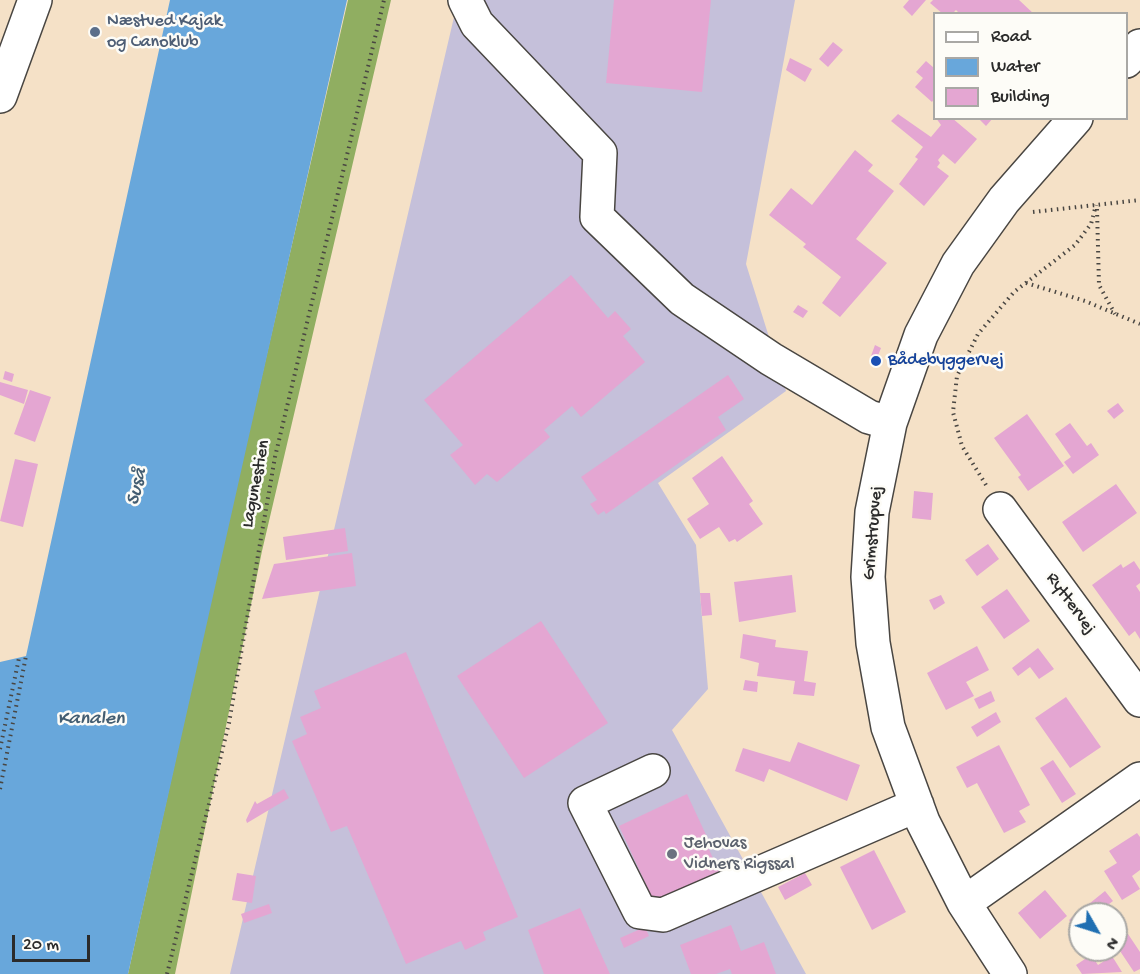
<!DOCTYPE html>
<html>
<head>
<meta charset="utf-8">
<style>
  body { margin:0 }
  #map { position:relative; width:1140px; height:974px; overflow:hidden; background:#f5e1c7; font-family:"Gochi Hand",sans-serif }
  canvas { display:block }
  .legend { position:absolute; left:933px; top:12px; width:195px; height:108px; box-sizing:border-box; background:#fdfcf7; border:2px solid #a9a8a5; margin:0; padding:8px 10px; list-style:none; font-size:18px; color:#2b2b2b }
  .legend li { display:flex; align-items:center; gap:12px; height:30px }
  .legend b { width:30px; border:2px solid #a9a8a5 }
  .north { position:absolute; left:1068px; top:902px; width:60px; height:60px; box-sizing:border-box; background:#fdfcf7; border:2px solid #a9a8a5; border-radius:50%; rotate:129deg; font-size:16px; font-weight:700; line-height:24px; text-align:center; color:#2b2b2b }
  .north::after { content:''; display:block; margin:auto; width:21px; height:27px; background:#1f6fb2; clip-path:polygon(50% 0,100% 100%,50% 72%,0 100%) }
  .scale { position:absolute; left:12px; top:935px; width:78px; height:27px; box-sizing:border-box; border:3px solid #2b2b2b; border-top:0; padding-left:8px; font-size:18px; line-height:21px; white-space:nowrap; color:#2b2b2b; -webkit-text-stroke:4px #fdfcf7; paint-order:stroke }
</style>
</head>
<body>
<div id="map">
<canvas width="1140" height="974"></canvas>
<ul class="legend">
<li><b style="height:8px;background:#fff"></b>Road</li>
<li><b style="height:16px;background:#68a7db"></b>Water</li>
<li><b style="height:16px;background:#e4a6d2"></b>Building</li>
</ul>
<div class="north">N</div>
<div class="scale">20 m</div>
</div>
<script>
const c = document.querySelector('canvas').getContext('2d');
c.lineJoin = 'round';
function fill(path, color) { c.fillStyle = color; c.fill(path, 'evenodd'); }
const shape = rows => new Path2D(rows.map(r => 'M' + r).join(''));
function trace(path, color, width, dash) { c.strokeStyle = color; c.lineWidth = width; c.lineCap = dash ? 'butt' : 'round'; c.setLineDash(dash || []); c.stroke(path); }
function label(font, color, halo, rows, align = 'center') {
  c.font = font + ' "Gochi Hand",sans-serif'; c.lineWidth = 5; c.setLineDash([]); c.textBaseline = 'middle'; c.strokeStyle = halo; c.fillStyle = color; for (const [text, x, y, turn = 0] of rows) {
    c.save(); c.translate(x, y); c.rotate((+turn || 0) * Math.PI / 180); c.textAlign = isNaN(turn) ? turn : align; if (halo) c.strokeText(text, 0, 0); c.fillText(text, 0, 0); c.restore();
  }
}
fill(shape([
  [458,0,795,0,746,264,786,391,658,483,696,545,708,689,672,730,806,974,230,974]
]), '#c5c0da');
fill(shape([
  [348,0,391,0,262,551,175,974,128,974,219,563]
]), '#90ae61');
fill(shape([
  [170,0,347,0,128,974,0,974,0,662,26,656]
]), '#68a7db');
fill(shape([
  [614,0,711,0,702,92,606,83],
  [909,0,926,0,912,16,903,7],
  [933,0,1019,0,1034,14,960,14,956,10,952,14,943,14,930,3],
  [833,42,843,50,828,67,819,59],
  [790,58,812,69,805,82,786,70],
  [926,61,934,68,934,99,932,102,915,87,923,78,916,72],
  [898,114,931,137,941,125,936,118,952,118,977,139,955,164,943,154,938,160,940,163,937,167,949,176,924,206,899,184,918,159,915,157,923,147,891,121],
  [978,118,993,118,986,126],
  [855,150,873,165,868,171,894,191,856,239,887,263,840,317,822,303,841,277,803,247,806,244,769,215,791,188,812,205],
  [571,275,608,318,615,311,631,329,623,336,645,362,581,417,572,406,544,430,550,437,497,482,487,474,475,485,450,455,463,445,424,400],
  [798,305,808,311,803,318,793,312],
  [875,345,881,348,877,358,871,356],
  [5,371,14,374,12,382,3,379],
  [728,375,744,399,718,417,726,430,606,514,604,511,598,515,590,504,597,500,581,477],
  [0,382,28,390,24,404,0,395],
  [30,390,51,397,35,442,14,434],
  [1118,403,1124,411,1114,419,1107,411],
  [1027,414,1064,466,1028,491,1018,477,1021,475,994,438],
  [1070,423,1087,446,1091,443,1099,455,1073,474,1064,462,1071,457,1055,434],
  [722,456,753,501,749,504,763,524,737,542,735,539,729,542,719,527,700,539,687,519,709,504,692,478],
  [15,459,38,464,23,527,0,521],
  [1116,484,1137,513,1083,552,1062,522],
  [914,491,933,493,931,520,912,518],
  [345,528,348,551,286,560,283,537],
  [988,544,999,559,977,576,965,560],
  [352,553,356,586,262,599,274,564],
  [1134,561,1140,570,1140,583,1136,586,1140,592,1140,639,1135,631,1129,636,1092,585,1121,564,1123,568],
  [792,575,796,612,739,622,734,582],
  [1007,589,1030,621,1004,639,981,607],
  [700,593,710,593,712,615,702,616],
  [941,595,945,603,934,610,929,600],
  [541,621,608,723,524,778,457,676],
  [743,634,776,640,775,647,808,651,804,681,816,683,814,696,793,694,795,681,757,676,759,663,740,658],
  [977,646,989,670,966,682,974,696,946,710,927,673],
  [1038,648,1054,669,1039,679,1030,667,1018,676,1012,668],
  [406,652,518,917,483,932,486,940,465,950,461,941,406,964,347,826,331,832,292,741,307,734,300,717,321,708,314,691],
  [745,680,758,682,757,692,743,690],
  [991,691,995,701,979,709,974,699],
  [1066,697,1101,747,1070,768,1035,718],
  [996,712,1001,722,977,737,971,727],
  [798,742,860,765,847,801,769,769,764,782,735,771,743,748,790,762],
  [999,745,1030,805,1019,811,1026,822,1004,833,977,783,967,788,956,767],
  [1053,760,1076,794,1062,803,1040,768],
  [284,789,289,798,247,823,246,820,255,801,257,804],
  [687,794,708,839,705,841,719,871,654,902,619,826],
  [1137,833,1140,837,1140,870,1132,876,1140,889,1122,900,1104,871,1117,863,1109,851],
  [874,850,906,912,872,930,840,867],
  [237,873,256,876,252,903,232,900],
  [805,873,812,885,785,900,778,887],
  [1045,890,1067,916,1040,939,1018,913],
  [1105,891,1113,901,1096,914,1080,914,1080,927,1077,930,1069,920],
  [269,904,272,913,244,923,241,914],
  [580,908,610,974,544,974,528,930],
  [731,925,741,951,764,942,776,974,732,974,730,969,716,974,691,974,680,945],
  [645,927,649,936,624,948,620,938],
  [1128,934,1140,952,1140,969,1134,972,1116,945,1116,942],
  [1091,955,1098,965,1112,956,1122,972,1082,974,1076,965]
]), '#e4a6d2');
const minor = shape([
  [465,0,477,24,600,153,597,217,682,299,771,359,869,417,890,423],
  [1126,61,1140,46],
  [0,96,35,0],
  [1000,509,1140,700],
  [653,771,585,803,640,912,663,915,917,805],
  [964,903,1140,779],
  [1010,974,964,903,923,822,888,727,873,643,868,577,872,512,890,423,921,335,958,264,1004,200,1076,118]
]);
trace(minor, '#494642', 36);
trace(shape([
  [1097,209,1099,285,1115,314],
  [1033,212,1140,200],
  [1026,283,1085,301,1140,324],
  [986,485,962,446,953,412,957,376,978,334,1014,292,1075,245,1091,224,1096,205],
  [0,749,19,658],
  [0,789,26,656],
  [167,974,229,723,275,457,384,0]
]), '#494642', 4, [1.5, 4.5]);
trace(minor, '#fff', 33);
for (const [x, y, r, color] of [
  [95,32,6,"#5c6f8a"],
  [876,361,6,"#1a4fb4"],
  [672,854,6,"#6b7280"]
]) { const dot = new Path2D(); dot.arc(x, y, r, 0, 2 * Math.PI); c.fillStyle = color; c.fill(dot); trace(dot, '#fdfcf7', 2); }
label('18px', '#4e5e75', '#fdfcf7', [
  ["Næstved Kajak",107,22],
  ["og Canoklub",107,43]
], 'left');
label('18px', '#164399', '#fdfcf7', [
  ["Bådebyggervej",888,361]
], 'left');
label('18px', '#2b2b2b', '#fdfcf7', [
  ["Lagunestien",257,484,-79],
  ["Grimstrupvej",874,533,-85],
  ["Ryttervej",1070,604,54]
]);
label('18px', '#5b616d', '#fdfcf7', [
  ["Jehovas",684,844],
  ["Vidners Rigssal",684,865]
], 'left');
label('italic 20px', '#435d71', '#fdfcf7', [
  ["Suså",138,487,-77],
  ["Kanalen",91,720]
]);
</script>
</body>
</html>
